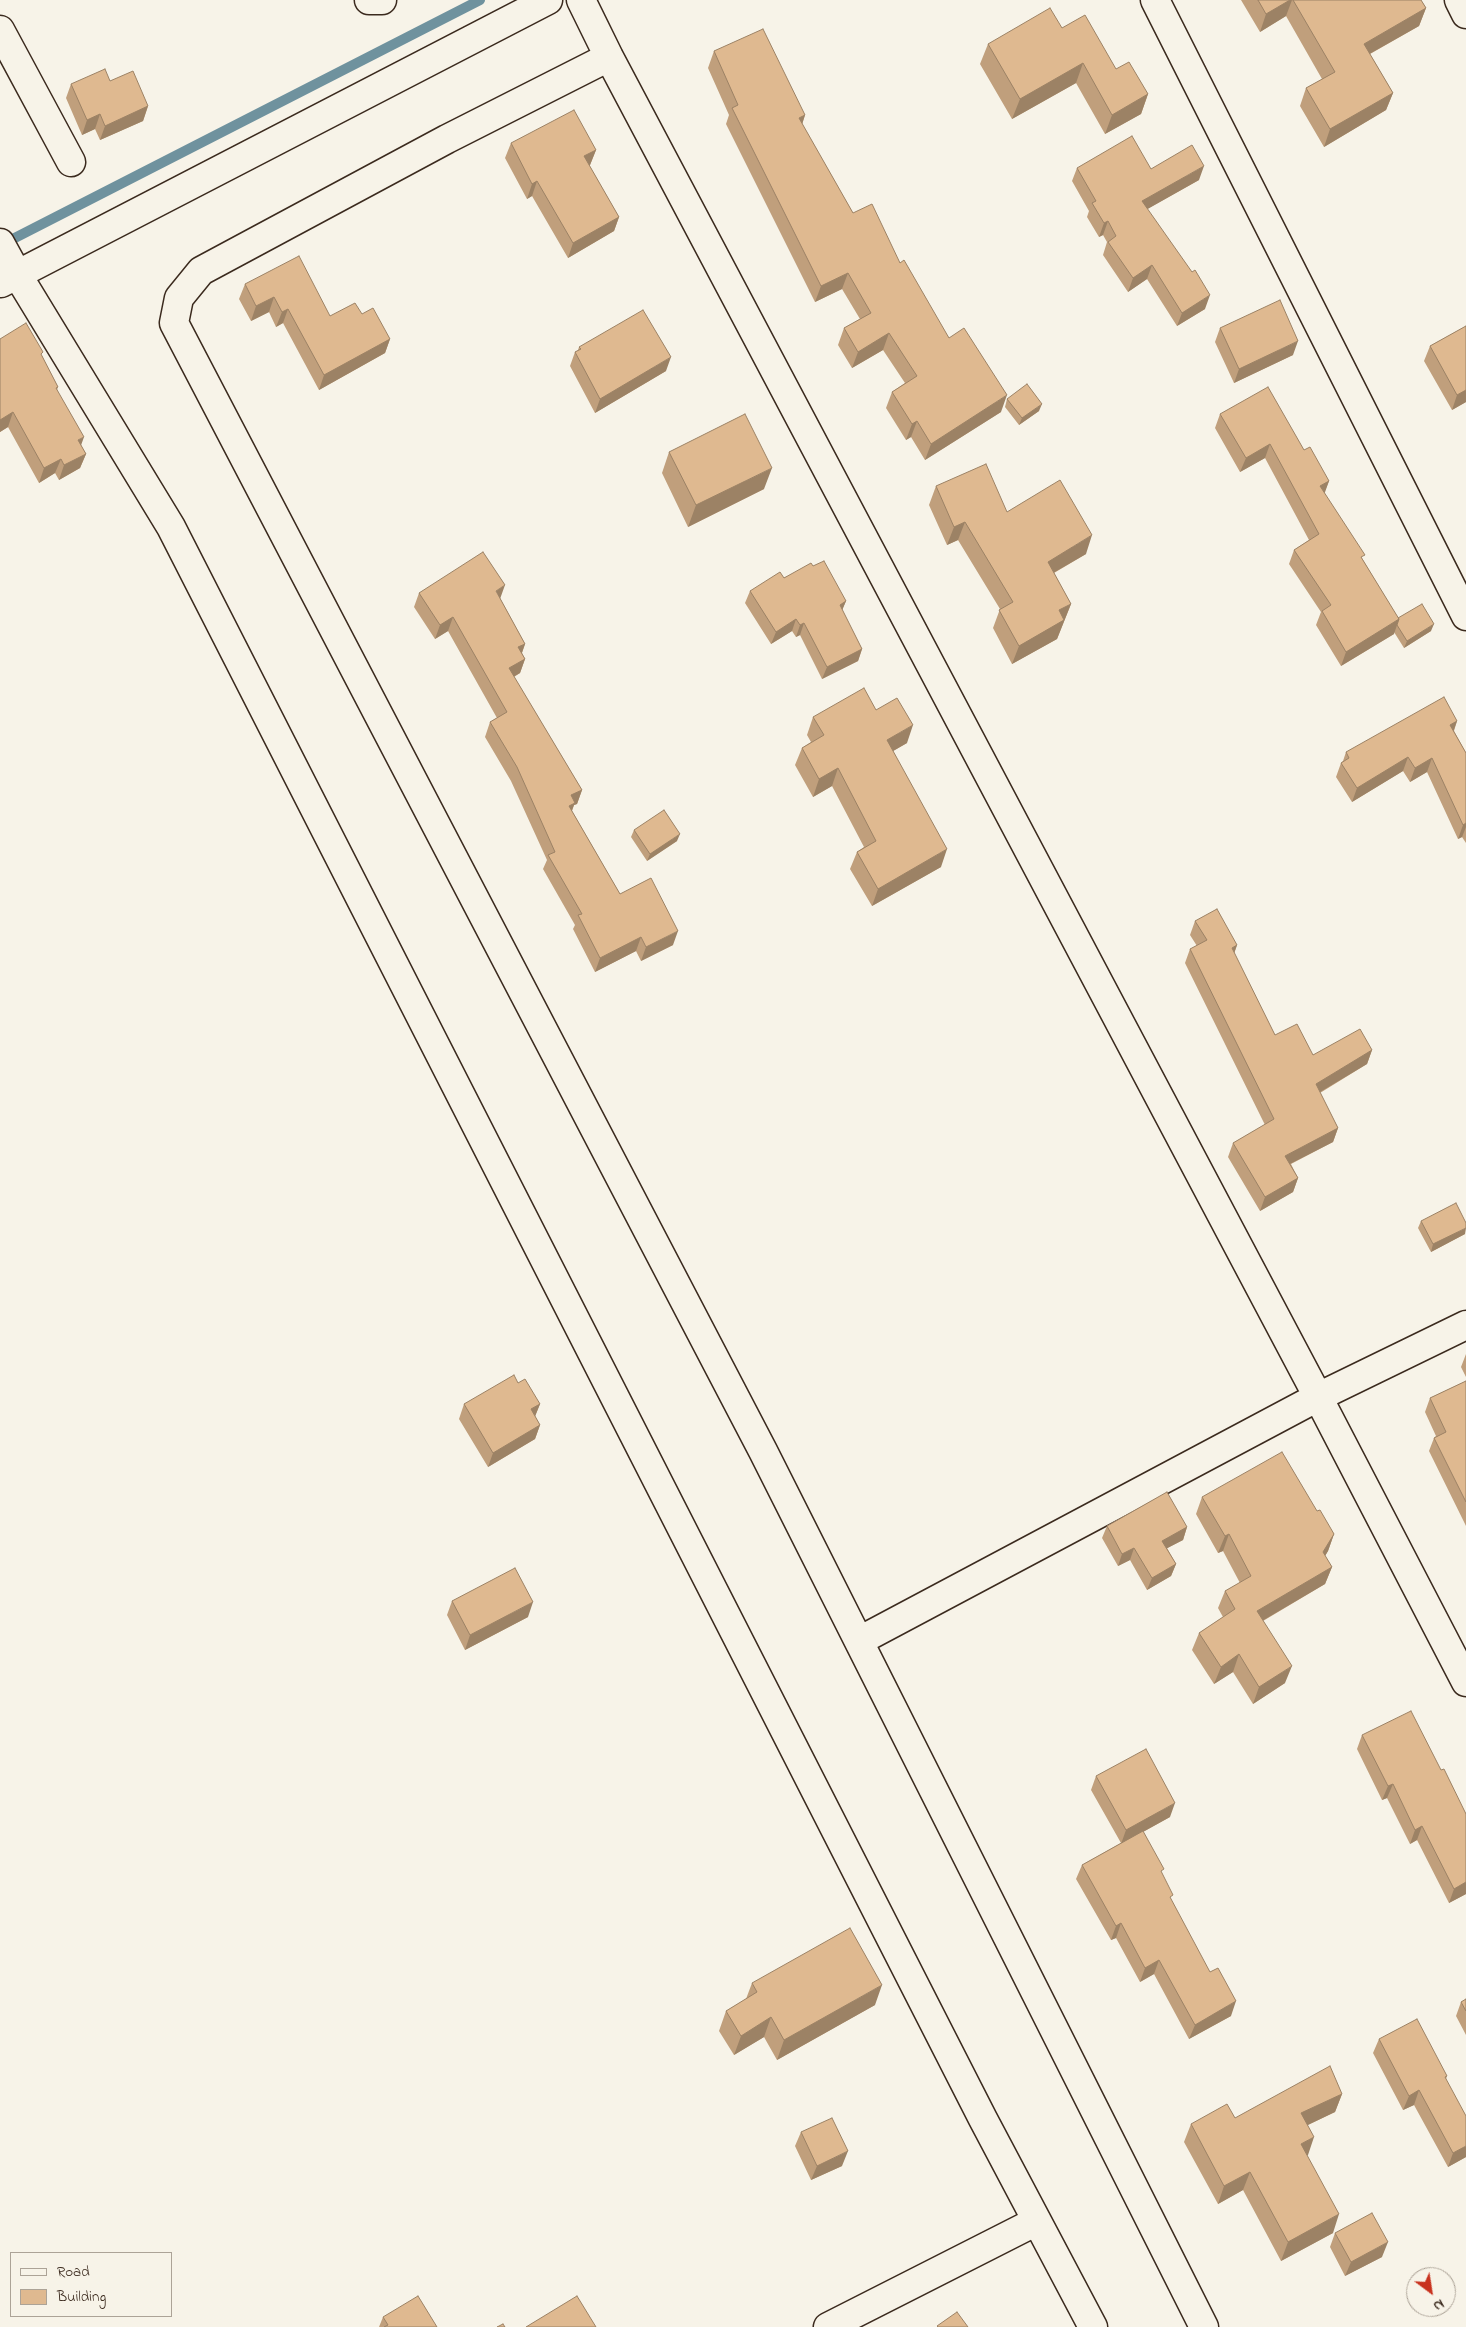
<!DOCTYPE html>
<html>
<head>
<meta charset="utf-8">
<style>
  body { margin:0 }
  #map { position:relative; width:1466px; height:2327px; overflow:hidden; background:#f7f3e8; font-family:"Indie Flower",sans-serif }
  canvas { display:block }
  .legend { position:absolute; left:10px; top:2252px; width:162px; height:65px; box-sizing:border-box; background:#f7f3e8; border:1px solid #aca397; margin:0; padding:6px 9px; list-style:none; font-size:15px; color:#3b2a1e }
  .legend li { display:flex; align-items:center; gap:10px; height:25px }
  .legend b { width:25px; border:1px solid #aca397 }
  .north { position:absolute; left:1406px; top:2267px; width:50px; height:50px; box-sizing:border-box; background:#f7f3e8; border:1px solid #aca397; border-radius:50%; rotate:149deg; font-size:14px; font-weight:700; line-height:20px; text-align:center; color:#3b2a1e }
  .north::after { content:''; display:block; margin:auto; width:18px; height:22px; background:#c8321e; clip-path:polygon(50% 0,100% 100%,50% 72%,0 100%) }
</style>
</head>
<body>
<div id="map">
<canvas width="1466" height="2327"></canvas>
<ul class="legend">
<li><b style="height:6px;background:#f7f3e8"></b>Road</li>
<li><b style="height:14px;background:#dfb990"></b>Building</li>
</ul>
<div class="north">N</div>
</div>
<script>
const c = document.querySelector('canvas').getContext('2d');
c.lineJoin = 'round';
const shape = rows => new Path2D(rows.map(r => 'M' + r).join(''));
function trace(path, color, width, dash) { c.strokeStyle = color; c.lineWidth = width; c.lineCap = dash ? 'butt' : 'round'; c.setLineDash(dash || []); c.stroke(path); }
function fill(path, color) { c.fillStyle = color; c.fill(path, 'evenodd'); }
trace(shape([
  [3,244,480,0]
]), '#6f929e', 10);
const street = shape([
  [369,0,382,0],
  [581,0,609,57,1318,1397,1466,1682],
  [1155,0,1466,616],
  [1459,0,1466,14],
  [0,30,71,162],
  [609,57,447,139,201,271,179,298,174,323,763,1451,1204,2327],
  [0,243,17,274,171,527,983,2119,1093,2327],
  [1,283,548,0],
  [859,1641,1318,1397,1466,1325],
  [828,2327,1037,2221]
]);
trace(street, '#3b2a1e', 31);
trace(street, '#f7f3e8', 28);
fill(shape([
  [1241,0,1421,0,1426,8,1419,26,1370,54,1393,93,1386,110,1324,147,1300,106,1306,88,1322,79,1286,16,1260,32],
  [1062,28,1116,69,1148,94,1141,114,1105,134,1076,83,1012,119,980,64,988,44],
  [714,51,805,115,802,124,853,213,900,263,949,338,1001,412,925,460,911,437,906,440,886,408,892,392,905,383,883,350,852,368,838,345,844,328,860,319,842,289,815,302,726,124,729,115,708,68],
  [110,81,148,106,143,121,100,140,95,129,82,135,66,98,71,84],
  [511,143,596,150,590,165,589,165,619,217,614,231,568,258,532,196,527,199,505,158],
  [1077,168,1151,169,1199,180,1147,209,1205,309,1177,326,1147,279,1128,292,1103,255,1107,242,1103,235,1099,237,1087,217,1089,211,1072,181],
  [245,284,330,316,362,314,390,339,385,353,319,390,283,323,276,327,269,312,251,321,239,299],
  [1466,326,1466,402,1452,410,1424,361,1430,346],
  [1220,328,1293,355,1234,383,1215,342],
  [0,339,42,356,58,387,57,390,81,445,86,454,80,468,59,480,55,473,39,483,8,427,0,432],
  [579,347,666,371,595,413,570,366,575,352,578,350],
  [1007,399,1039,411,1019,425,1005,407],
  [1220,414,1304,450,1329,481,1324,493,1363,560,1398,618,1431,631,1404,648,1394,632,1394,634,1341,666,1316,625,1321,612,1289,564,1294,550,1309,540,1265,458,1240,472,1215,428],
  [669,452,764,489,688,527,662,473],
  [936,486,1007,512,1086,554,1054,573,1071,604,1057,639,1012,664,993,628,1000,609,958,540,947,545,929,505],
  [813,566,846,601,842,610,862,649,858,661,822,679,800,635,796,637,792,631,771,644,745,603,750,591],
  [419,593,500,598,525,644,522,653,525,659,520,673,514,677,582,790,577,804,574,805,572,811,620,894,673,945,641,961,636,951,595,972,573,929,575,925,543,869,547,860,511,781,485,737,490,722,497,718,448,631,435,639,414,607],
  [876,710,907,743,893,751,941,867,872,906,850,869,857,852,864,847,832,786,813,797,795,765,802,748,811,742,807,735,813,717],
  [1457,721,1454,731,1466,753,1466,843,1462,837,1458,839,1427,772,1410,782,1403,771,1352,802,1336,777,1341,763,1343,761,1346,752],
  [634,830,677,841,647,861,631,837],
  [1195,921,1237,945,1234,954,1275,1035,1313,1055,1372,1050,1367,1064,1320,1093,1338,1128,1333,1142,1291,1164,1298,1178,1293,1192,1260,1211,1228,1157,1233,1143,1265,1125,1185,963,1190,949,1197,946,1190,935],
  [1421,1221,1465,1234,1431,1252,1418,1228],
  [1466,1354,1466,1377,1461,1367],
  [1466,1381,1466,1526,1429,1451,1434,1438,1436,1436,1425,1412,1430,1398],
  [518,1383,540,1404,535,1416,540,1425,535,1439,488,1467,459,1419,464,1404],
  [1202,1497,1317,1511,1334,1534,1328,1551,1325,1556,1332,1567,1325,1584,1263,1621,1285,1683,1253,1704,1233,1672,1214,1684,1192,1650,1199,1633,1223,1617,1218,1608,1225,1591,1240,1583,1223,1551,1218,1553,1196,1514],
  [1107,1526,1187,1527,1183,1540,1167,1548,1176,1564,1171,1576,1147,1590,1130,1560,1118,1566,1102,1538],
  [452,1601,528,1617,465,1650,447,1615],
  [1362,1735,1441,1770,1466,1814,1466,1894,1449,1903,1417,1840,1410,1844,1387,1798,1382,1800,1357,1749],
  [1096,1776,1170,1817,1143,1832,1162,1874,1171,1900,1231,2016,1189,2039,1154,1974,1140,1982,1116,1938,1111,1940,1076,1879,1082,1865,1121,1843,1091,1790],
  [752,1983,875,2005,777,2060,764,2037,734,2055,719,2031,726,2011,746,1999],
  [1466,1999,1466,2035,1456,2016,1461,2002],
  [1379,2039,1447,2076,1446,2079,1466,2157,1448,2167,1414,2105,1403,2110,1373,2053],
  [1342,2094,1335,2112,1308,2125,1307,2155,1333,2233,1281,2261,1243,2190,1218,2204,1184,2142,1191,2124,1235,2118],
  [801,2132,842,2166,811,2180,795,2146],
  [1335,2233,1382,2257,1345,2276,1330,2247],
  [383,2317,437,2327,379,2327]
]), '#c09f7c');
fill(shape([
  [1290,0,1292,0,1286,16,1260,32,1266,14],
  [1426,8,1419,26,1357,61,1364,44],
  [1083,63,1076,83,1012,119,1020,99],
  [1393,93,1386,110,1324,147,1330,129],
  [1148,94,1141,114,1105,134,1112,115],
  [148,106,143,121,100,140,105,126],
  [100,114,95,129,82,135,87,120],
  [805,115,800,131,799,118],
  [596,150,590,165,579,171,584,156],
  [1204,166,1199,180,1137,215,1142,201],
  [537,181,532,196,527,199,532,184],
  [619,217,614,231,568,258,573,243],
  [1108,221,1103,235,1099,237,1104,223],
  [1152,265,1147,279,1128,292,1133,278],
  [848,273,842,289,815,302,821,286],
  [1210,295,1205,309,1177,326,1182,313],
  [274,297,269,312,251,321,256,306],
  [288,309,283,323,276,327,282,312],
  [889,333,883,350,852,368,858,352],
  [390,339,385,353,319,390,324,375],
  [1298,341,1293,355,1234,383,1239,369],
  [671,357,666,371,595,413,600,399],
  [1466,390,1466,402,1452,410,1457,395],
  [1007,395,1001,412,925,460,931,444],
  [1042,404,1039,411,1019,425,1022,418],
  [13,412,8,427,0,432,0,420],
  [917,421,911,437,906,440,912,424],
  [84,437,79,451,78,440],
  [1270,444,1265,458,1240,472,1246,458],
  [86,454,80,468,59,480,64,465],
  [61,459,55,473,39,483,44,468],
  [772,468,764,489,688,527,696,505],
  [1329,481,1324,495,1320,486],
  [965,522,958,540,947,545,954,527],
  [1092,535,1086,554,1041,580,1048,562],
  [505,585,500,599,496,591],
  [846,601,841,613,840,605],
  [1071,604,1057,639,1012,664,1019,646,1059,610],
  [453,617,448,631,435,639,440,625],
  [796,619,792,631,771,644,776,632],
  [1399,619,1394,634,1341,666,1346,652],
  [804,623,800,635,796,637,800,625],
  [1434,624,1431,631,1404,648,1407,641],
  [525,644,520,658,518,647],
  [862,649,858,661,822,679,827,667],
  [525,659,520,673,504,682,509,668],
  [1457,721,1452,735,1450,725],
  [913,725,907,743,881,758,887,740],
  [1408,757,1403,771,1352,802,1357,788],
  [1432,758,1427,772,1410,782,1415,768],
  [838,768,832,786,813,797,819,779],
  [582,790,577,804,574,805,569,818,564,820,571,795],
  [1466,823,1466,827,1462,837,1458,839,1463,825],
  [680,834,677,841,647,861,650,854],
  [947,849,941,867,872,906,878,889],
  [678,931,673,945,641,961,646,947],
  [641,937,636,951,595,972,600,958],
  [1237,945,1232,959,1232,948],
  [1372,1050,1367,1064,1310,1098,1316,1084],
  [1338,1128,1333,1142,1280,1169,1285,1156],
  [1298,1178,1293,1192,1260,1211,1265,1197],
  [1466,1228,1465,1234,1431,1252,1433,1244],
  [540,1404,534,1419,531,1409],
  [540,1425,535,1439,488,1467,493,1453],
  [1187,1527,1183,1540,1158,1553,1162,1541],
  [1229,1534,1223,1551,1218,1553,1225,1536],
  [1334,1534,1328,1551,1317,1569,1323,1552],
  [1134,1548,1130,1560,1118,1566,1122,1554],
  [1176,1564,1171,1576,1147,1590,1152,1578],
  [1332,1567,1325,1584,1250,1628,1257,1611],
  [533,1602,528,1617,465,1650,470,1635],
  [1239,1654,1233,1672,1214,1684,1221,1667],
  [1292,1666,1285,1683,1253,1704,1259,1687],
  [1393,1784,1387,1798,1382,1800,1388,1786],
  [1175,1803,1170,1817,1121,1844,1126,1830],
  [1422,1826,1417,1840,1410,1844,1415,1830],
  [1466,1882,1466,1894,1449,1903,1454,1889],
  [1121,1923,1116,1938,1111,1940,1116,1926],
  [1159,1960,1154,1974,1140,1982,1145,1968],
  [882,1985,875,2005,777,2060,784,2040],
  [1236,2001,1231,2016,1189,2039,1195,2025],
  [771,2017,764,2037,734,2055,741,2036],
  [1419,2090,1414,2105,1403,2110,1409,2096],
  [1342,2094,1335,2112,1295,2131,1301,2113],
  [1314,2137,1308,2155,1295,2162,1301,2144],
  [1466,2146,1466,2157,1448,2167,1453,2153],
  [848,2151,842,2166,811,2180,817,2166],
  [1250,2172,1243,2190,1218,2204,1224,2186],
  [1339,2214,1333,2233,1281,2261,1288,2242],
  [1388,2242,1382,2257,1345,2276,1351,2262]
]), '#9c8265');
const building = shape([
  [1258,0,1290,0,1266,14,1258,0],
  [1293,0,1421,0,1426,8,1364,44,1393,93,1330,129,1306,88,1335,72,1293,0],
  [1050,8,1062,28,1085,15,1116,69,1129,62,1148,94,1112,115,1083,63,1020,99,988,44,1050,8],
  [763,29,805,115,799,118,853,213,872,204,900,263,904,260,949,338,964,328,1007,395,931,444,917,421,912,424,892,392,917,376,889,333,858,352,844,328,871,313,848,273,821,286,732,108,738,105,714,51,763,29],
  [105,69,110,81,133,71,148,106,105,126,100,114,87,120,71,84,105,69],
  [574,110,596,150,584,156,619,217,573,243,537,181,532,184,511,143,574,110],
  [1132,136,1151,169,1192,145,1204,166,1142,201,1192,272,1195,270,1210,295,1182,313,1152,265,1133,278,1108,242,1116,236,1108,221,1104,223,1092,203,1096,201,1077,168,1132,136],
  [299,256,330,316,355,303,362,314,373,308,390,339,324,375,288,309,282,312,274,297,256,306,245,284,299,256],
  [1280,300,1298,341,1239,369,1220,328,1280,300],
  [643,310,671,357,600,399,575,352,581,349,579,347,643,310],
  [26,323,43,352,41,354,58,387,56,388,84,437,78,440,86,454,64,465,61,459,44,468,13,412,0,420,0,339,26,323],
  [1466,326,1466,390,1457,395,1430,346,1466,326],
  [1027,384,1042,404,1022,418,1007,399,1027,384],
  [1268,387,1304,450,1310,447,1329,481,1320,486,1365,555,1361,557,1399,619,1346,652,1322,611,1331,605,1294,550,1319,534,1270,444,1246,458,1220,414,1268,387],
  [745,414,772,468,696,505,669,452,745,414],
  [986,464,1007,512,1060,480,1092,535,1048,562,1071,604,1059,610,1064,620,1019,646,999,610,1013,602,965,522,954,527,936,486,986,464],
  [483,552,505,585,496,591,525,644,518,647,525,659,509,668,582,790,571,795,575,803,569,806,620,894,651,878,678,931,646,947,641,937,600,958,578,915,582,914,548,855,555,852,517,767,490,722,507,712,453,617,440,625,419,593,483,552],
  [824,561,846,601,840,605,862,649,827,667,804,623,800,625,796,619,776,632,750,591,780,572,784,578,811,563,813,566,824,561],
  [1422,604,1434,624,1407,641,1397,625,1399,619,1398,618,1422,604],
  [864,688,876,710,897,698,913,725,887,740,947,849,878,889,857,852,876,841,838,768,819,779,802,748,824,735,813,717,864,688],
  [1444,697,1457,721,1450,725,1466,753,1466,823,1463,825,1432,758,1415,768,1408,757,1357,788,1341,763,1349,758,1346,752,1444,697],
  [664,810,680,834,650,854,634,830,664,810],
  [1217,909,1237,945,1232,948,1275,1035,1297,1024,1313,1055,1360,1029,1372,1050,1316,1084,1338,1128,1285,1156,1298,1178,1265,1197,1233,1143,1274,1119,1190,949,1207,940,1195,921,1217,909],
  [1456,1203,1466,1223,1466,1228,1433,1244,1421,1221,1456,1203],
  [514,1375,518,1383,525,1379,540,1404,531,1409,540,1425,493,1453,464,1404,514,1375],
  [1466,1381,1466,1502,1434,1438,1446,1432,1430,1398,1466,1381],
  [1282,1452,1317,1511,1320,1510,1334,1534,1323,1552,1332,1567,1257,1611,1292,1666,1259,1687,1239,1654,1221,1667,1199,1633,1235,1609,1225,1591,1251,1576,1229,1534,1225,1536,1202,1497,1282,1452],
  [1167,1492,1187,1527,1162,1541,1176,1564,1152,1578,1134,1548,1122,1554,1107,1526,1167,1492],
  [515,1568,533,1602,470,1635,452,1601,515,1568],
  [1411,1711,1441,1770,1444,1769,1466,1814,1466,1882,1454,1889,1422,1826,1415,1830,1393,1784,1388,1786,1362,1735,1411,1711],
  [1146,1749,1175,1803,1126,1830,1096,1776,1146,1749],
  [1143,1831,1164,1869,1161,1871,1173,1895,1170,1897,1210,1972,1218,1968,1236,2001,1195,2025,1159,1960,1145,1968,1121,1923,1116,1926,1082,1865,1143,1831],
  [850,1928,882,1985,784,2040,771,2017,741,2036,726,2011,757,1992,752,1983,850,1928],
  [1466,1999,1466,2011,1461,2002,1466,1999],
  [1417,2019,1447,2076,1445,2077,1466,2116,1466,2146,1453,2153,1419,2090,1409,2096,1379,2039,1417,2019],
  [1330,2066,1342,2094,1301,2113,1314,2137,1301,2144,1339,2214,1288,2242,1250,2172,1224,2186,1191,2124,1227,2104,1235,2118,1330,2066],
  [832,2118,848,2151,817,2166,801,2132,832,2118],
  [1372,2213,1388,2242,1351,2262,1335,2233,1372,2213],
  [418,2296,437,2327,384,2327,388,2325,383,2317,418,2296],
  [577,2296,596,2327,526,2327,577,2296],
  [957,2312,968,2327,938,2327,937,2326,957,2312],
  [503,2324,505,2327,497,2327,503,2324]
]);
fill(building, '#dfb990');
trace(building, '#9c8265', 1);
</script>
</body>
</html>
